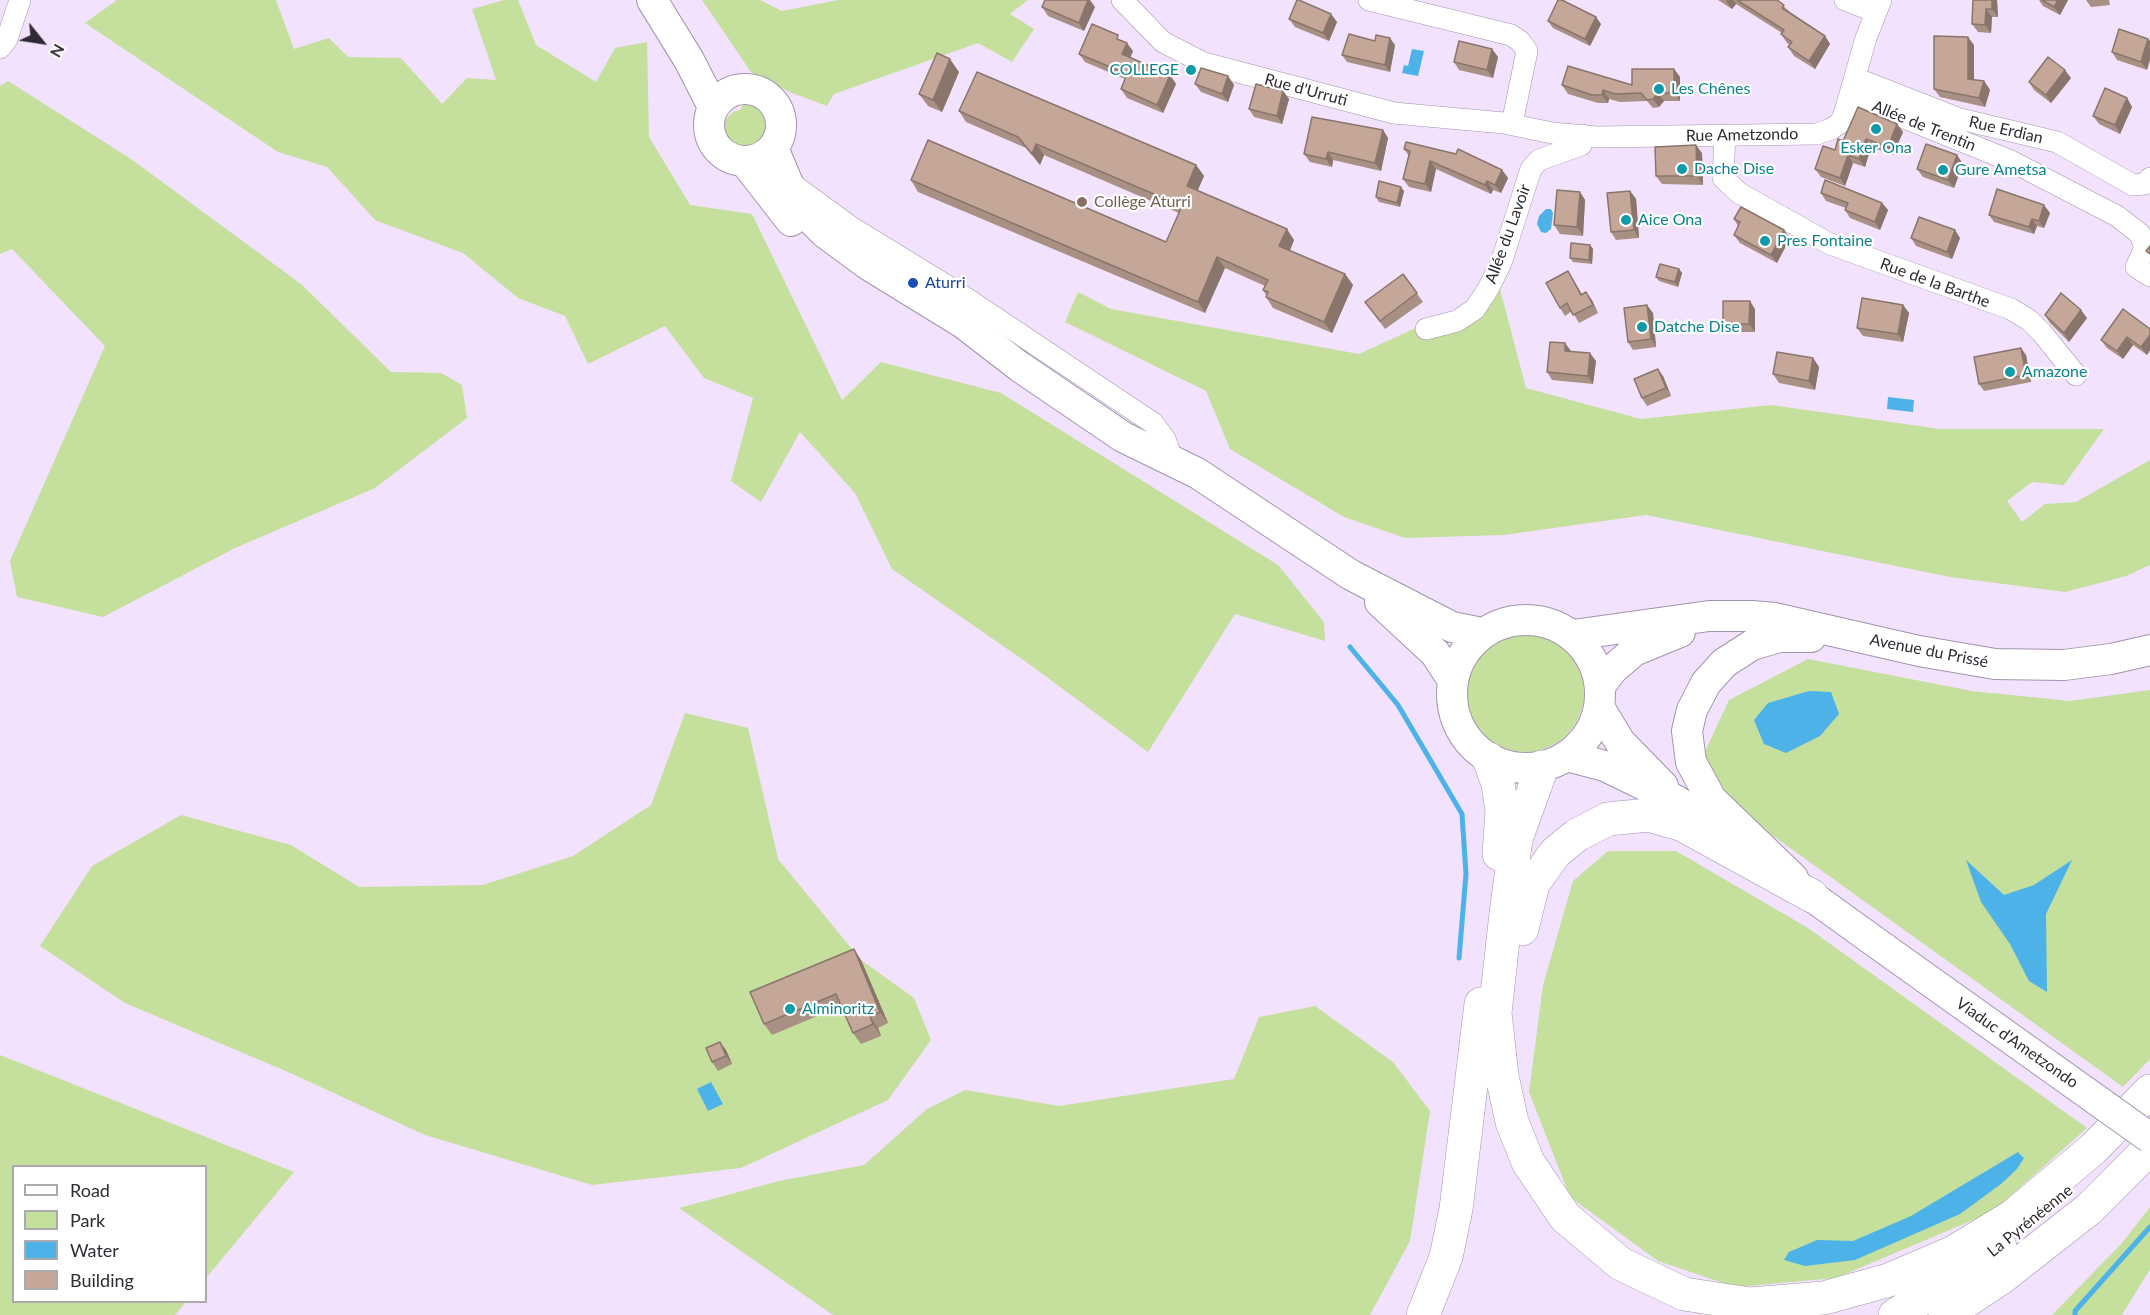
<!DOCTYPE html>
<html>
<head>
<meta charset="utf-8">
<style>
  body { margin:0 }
  #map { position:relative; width:2150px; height:1315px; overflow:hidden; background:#f2e2fd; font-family:Lato,sans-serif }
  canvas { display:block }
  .legend { position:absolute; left:12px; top:1165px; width:195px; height:138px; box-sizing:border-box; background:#fff; border:2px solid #acaaae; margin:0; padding:8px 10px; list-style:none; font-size:18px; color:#302a34 }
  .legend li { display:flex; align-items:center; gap:12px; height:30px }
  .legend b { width:30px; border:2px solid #acaaae }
  .north { position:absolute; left:12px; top:12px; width:60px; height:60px; -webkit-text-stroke:4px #fff; paint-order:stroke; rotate:120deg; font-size:16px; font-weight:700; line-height:24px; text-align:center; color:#302a34 }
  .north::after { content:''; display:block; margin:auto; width:21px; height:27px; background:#302a34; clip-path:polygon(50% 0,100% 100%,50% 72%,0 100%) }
</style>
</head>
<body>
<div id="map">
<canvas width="2150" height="1315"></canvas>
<ul class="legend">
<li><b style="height:8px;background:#fff"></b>Road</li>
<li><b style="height:16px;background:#c5df9d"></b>Park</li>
<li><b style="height:16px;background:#4cb2e8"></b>Water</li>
<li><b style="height:16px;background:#c4a799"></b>Building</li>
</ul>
<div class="north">N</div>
</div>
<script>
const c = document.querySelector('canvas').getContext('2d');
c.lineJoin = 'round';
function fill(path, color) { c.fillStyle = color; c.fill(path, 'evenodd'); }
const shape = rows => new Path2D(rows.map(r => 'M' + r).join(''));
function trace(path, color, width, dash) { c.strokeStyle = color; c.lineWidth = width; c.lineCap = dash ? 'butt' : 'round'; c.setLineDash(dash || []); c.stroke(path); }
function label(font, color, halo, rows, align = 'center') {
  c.font = font + ' Lato,sans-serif'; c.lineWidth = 4.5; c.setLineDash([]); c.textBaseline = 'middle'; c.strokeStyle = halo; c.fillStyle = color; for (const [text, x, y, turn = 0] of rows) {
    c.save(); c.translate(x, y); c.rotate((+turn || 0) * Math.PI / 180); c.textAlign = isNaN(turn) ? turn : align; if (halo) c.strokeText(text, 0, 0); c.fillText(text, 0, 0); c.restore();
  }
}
fill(shape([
  [117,0,276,0,294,49,329,38,348,57,401,58,442,104,467,78,496,80,472,9,504,0,518,0,536,45,596,82,615,48,647,42,649,137,690,205,752,214,842,400,881,362,1001,393,1278,565,1324,622,1325,641,1235,614,1148,752,1029,664,892,569,855,493,800,432,761,502,731,481,753,398,704,378,665,326,588,364,565,316,518,298,463,253,375,220,327,167,278,152,85,23],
  [702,0,760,0,782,11,838,0,1028,0,1010,14,1034,29,1012,62,978,43,834,94,827,106,792,93,751,72],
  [8,81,131,159,301,284,391,372,441,373,462,385,467,418,375,488,235,548,103,617,17,597,10,561,105,346,12,249,0,254,0,86],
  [744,103,759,108,767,121,765,136,753,147,745,149,738,148,725,138,722,123,733,112,740,110],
  [1500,289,1526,388,1641,419,1771,405,1940,429,2104,429,2064,485,2032,482,2007,501,2022,522,2045,504,2076,502,2150,460,2150,565,2126,576,2065,592,1950,577,1646,515,1504,535,1405,538,1344,517,1230,449,1206,391,1065,322,1078,292,1111,309,1359,354],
  '1466 693a59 59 0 1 1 118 0a59 59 0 1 1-118 0Z',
  [1808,659,1972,691,2070,701,2150,690,2150,1059,2123,1087,1726,802,1702,758,1729,700],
  [685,713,748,728,778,859,861,960,914,998,931,1040,888,1100,741,1168,592,1185,425,1135,288,1072,125,1003,40,946,92,866,181,815,291,845,359,887,483,885,573,856,651,805],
  [1608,851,1676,851,1808,928,2087,1128,1992,1212,1836,1278,1735,1287,1658,1261,1570,1197,1529,1092,1543,985,1573,881],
  [1315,1006,1393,1062,1430,1111,1410,1241,1370,1315,833,1315,679,1208,779,1181,864,1165,927,1109,965,1090,1059,1106,1234,1079,1259,1017],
  [0,1055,294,1172,206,1278,206,1166,14,1166,14,1302,186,1302,175,1315,0,1315],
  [2150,1207,2150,1269,2122,1315,2052,1315,2122,1243]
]), '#c5df9d');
fill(shape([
  [1412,49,1424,51,1418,76,1402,73,1404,65,1408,66],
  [1546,209,1551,209,1553,213,1551,229,1546,233,1541,232,1537,224,1539,216],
  [1888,397,1914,400,1913,412,1887,409],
  [1809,691,1831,692,1839,714,1820,736,1786,753,1764,744,1754,720,1768,703],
  [2072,860,2046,914,2047,992,2029,981,2010,944,1981,902,1966,860,2004,895,2034,885],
  [711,1082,723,1104,708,1111,697,1089],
  [2018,1152,2024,1158,2017,1169,2001,1184,1960,1214,1855,1260,1805,1266,1784,1260,1789,1252,1817,1240,1853,1241,1911,1216]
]), '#4cb2e8');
trace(shape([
  [1350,647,1398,705,1462,814,1466,874,1459,958],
  [2075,1315,2075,1311,2150,1227]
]), '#4cb2e8', 5);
const minor = shape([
  [1122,0,1163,42,1204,63,1394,113,1504,123,1552,133,1596,137,1817,134,1831,129,1840,123,1844,115,1866,38,1881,0],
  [1369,0,1511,35,1520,41,1527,51,1512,124],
  [1845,0,1876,12],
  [0,48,7,39,20,0],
  [1855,78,1960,119,2057,142,2133,185,2145,184,2150,178],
  [1850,96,2011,161,2117,216,2140,234,2145,248,2136,267,2150,276],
  [1725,135,1723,178,1739,193,1830,244,2011,309,2029,320,2042,333,2076,375],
  [795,186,851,227,957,292,1153,423,1165,439,1173,461],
  [1426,329,1457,321,1475,309,1488,289,1501,263,1531,169,1539,160,1581,145,1583,135]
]);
const secondary = shape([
  [652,0,689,60,713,107],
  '709 125a36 36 0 1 1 72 0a36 36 0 1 1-72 0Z',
  [773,148,792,193,807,215,825,233,867,264,963,323,1020,367,1123,437,1197,473,1351,575,1452,627,1482,633],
  [745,162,791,221],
  [1380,602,1435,653,1452,679],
  '1452 694a74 74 0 1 1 148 0a74 74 0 1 1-148 0Z',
  [1573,635,1709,616,1752,616,1775,618,1919,651,1995,664,2064,665,2111,659,2150,650],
  [1600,686,1612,670,1634,651,1680,632],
  [1599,707,1620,742,1663,786],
  [1567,756,1605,766,1677,801,1724,834],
  [1793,878,1711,799,1691,762,1687,731,1692,710,1706,683,1724,663,1752,645,1779,637,1811,637],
  [1792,882,1885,949]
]);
const motorway = shape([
  [1489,759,1498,784,1502,811,1499,854],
  [1542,767,1516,839,1506,913,1495,1013,1502,1076,1512,1122,1528,1162,1565,1217,1621,1264,1684,1294,1750,1304,1824,1298,1889,1280,1952,1253,2013,1216,2093,1149,2150,1091],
  [1522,929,1533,884,1555,853,1577,835,1608,819,1648,815,1683,825,1812,896],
  [1423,1315,1446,1257,1456,1209,1481,1004],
  [1895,1315,1972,1268,2000,1247],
  [1945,1315,2001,1278,2089,1209,2150,1148]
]);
trace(minor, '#a294ad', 22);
trace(secondary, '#a294ad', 32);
trace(motorway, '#a294ad', 34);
trace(minor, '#fff', 21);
trace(secondary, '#fff', 30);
trace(motorway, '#fff', 33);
const secondaryBridge = shape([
  [1885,949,2150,1138]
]);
trace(secondaryBridge, '#a294ad', 32, []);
trace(secondaryBridge, '#fff', 30);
fill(shape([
  [1718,0,1777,0,1790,12,1825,36,1830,44,1815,69,1794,56,1788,47,1790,45,1787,43,1781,34,1782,33,1736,4,1732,9],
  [1973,0,1997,0,1998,17,1992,17,1991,33,1978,32,1972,24],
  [2039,0,2068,0,2060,15,2043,6],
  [2086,0,2109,0,2110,5,2091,7],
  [1042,7,1095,7,1084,31,1048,16],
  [1331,14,1337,22,1329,41,1295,27,1289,19],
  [1548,21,1601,24,1590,46,1553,28],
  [2119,29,2147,70,2117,60,2112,52],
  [1122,41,1133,51,1130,58,1170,75,1176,84,1163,113,1127,98,1121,89,1125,79,1085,62,1079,54],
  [1375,41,1395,45,1390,72,1347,62,1342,55],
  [1974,45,1974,80,1984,81,1990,90,1985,107,1940,97,1934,89],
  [1492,49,1498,57,1493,78,1459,70,1454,62],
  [1674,69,1680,77,1680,101,1664,101,1659,107,1653,108,1647,101,1620,102,1609,99,1608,103,1598,103,1568,94,1562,85,1632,85],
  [959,72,942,112,928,106,919,94],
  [1228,76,1234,85,1228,102,1201,92,1195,84],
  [2071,78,2051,103,2034,90,2029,82],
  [1283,91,1289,99,1282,124,1254,117,1249,109],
  [2127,98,2132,107,2120,134,2099,124,2093,116],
  [959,111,1196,165,1204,176,1197,190,1294,240,1290,251,1345,274,1353,285,1332,333,1273,308,1266,297,1266,295,1263,290,1265,286,1225,268,1205,313,918,192,911,180,1166,242,1179,213,1044,155,1040,165,1026,148,966,122],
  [1897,124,1903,132,1893,155,1871,147,1865,167,1853,163,1845,186,1821,177,1815,169,1843,141],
  [1383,130,1388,138,1381,171,1333,160,1332,167,1310,162,1304,154],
  [1404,149,1502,170,1508,178,1501,193,1493,190,1491,194,1436,169,1431,192,1409,187,1403,179,1409,156],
  [1702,153,1703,185,1662,184,1656,176],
  [1963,164,1954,188,1923,177,1917,169],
  [1404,191,1400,207,1379,202,1376,197],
  [1630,191,1636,199,1639,238,1616,240,1611,232],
  [1580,192,1585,200,1583,236,1560,234,1554,225],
  [1821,193,1882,203,1888,210,1880,230,1850,218,1845,210,1846,208,1826,201],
  [2050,213,2044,228,2037,226,2034,234,1994,222,1989,215],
  [1734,219,1784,230,1790,238,1777,263,1740,243,1734,235,1738,226],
  [1911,238,1960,238,1952,259,1916,246],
  [1590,245,1593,249,1592,264,1573,262,1570,258],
  [1679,269,1682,273,1678,287,1659,281,1656,277],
  [1568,271,1582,295,1586,292,1598,313,1579,323,1572,311,1565,316,1560,308],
  [1403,274,1423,302,1385,329,1365,302],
  [1903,305,1909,313,1903,342,1863,336,1857,328],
  [1755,309,1755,332,1729,332,1723,324],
  [1653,313,1656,347,1633,350,1628,342],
  [2045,315,2087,318,2069,342,2050,323],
  [2150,329,2150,350,2147,355,2133,345,2123,359,2107,348,2101,340],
  [1565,343,1570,351,1596,361,1593,384,1552,380,1547,372],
  [2026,355,2031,382,1984,391,1979,384],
  [1813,358,1819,367,1815,390,1779,383,1773,374],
  [1663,376,1671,396,1647,406,1642,398],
  [861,960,888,1023,878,1028,881,1036,861,1044,853,1033,841,1006,772,1035,764,1024],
  [726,1050,732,1064,718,1071,712,1062]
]), '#a99084');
fill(shape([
  [1088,0,1090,0,1095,7,1084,31,1079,23],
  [1727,0,1733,0,1736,4,1732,9,1726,1],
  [1992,0,1997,0,1998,17,1992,9],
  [2058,0,2068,0,2060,15,2054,7],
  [1986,9,1992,17,1991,33,1985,25],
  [1331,14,1337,22,1329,41,1323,33],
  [1596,17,1601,24,1590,46,1585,39],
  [1825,36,1830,44,1815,69,1809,61],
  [1968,37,1974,45,1974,88,1968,79],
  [1390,38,1395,45,1390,72,1385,65],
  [2148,39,2150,41,2150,60,2147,70,2141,62],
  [1127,43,1133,51,1128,63,1122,54],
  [1492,49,1498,57,1493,78,1487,70],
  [950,59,959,72,942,112,933,100],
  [1674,69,1680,77,1680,101,1674,93],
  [2065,70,2071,78,2051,103,2046,95],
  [1170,75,1176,84,1163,113,1157,105],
  [1228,76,1234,85,1228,102,1222,94],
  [1984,81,1990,90,1985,107,1979,98],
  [1603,90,1609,99,1608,103,1602,95],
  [1283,91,1289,99,1282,124,1277,116],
  [1658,93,1664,101,1659,107,1653,99],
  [2127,98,2132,107,2120,134,2115,125],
  [1897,124,1903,132,1893,155,1888,147],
  [1383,130,1388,138,1381,171,1375,163],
  [1866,139,1871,147,1865,167,1859,159],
  [1036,144,1044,155,1040,165,1032,154],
  [1696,145,1702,153,1703,185,1697,176],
  [1328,152,1333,160,1332,167,1326,159],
  [1848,155,1853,163,1845,186,1840,178],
  [1957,155,1963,164,1954,188,1948,180],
  [1430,161,1436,169,1431,192,1425,184],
  [1196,165,1204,176,1195,197,1187,186],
  [1502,170,1508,178,1501,193,1495,185],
  [1487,181,1493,190,1491,194,1485,185],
  [1401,187,1404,191,1400,207,1397,203],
  [1630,191,1636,199,1639,238,1634,230],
  [1580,192,1585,200,1583,236,1577,227],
  [1882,203,1888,210,1880,230,1875,222],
  [2044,205,2050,213,2044,228,2039,221],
  [2032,219,2037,226,2034,234,2029,227],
  [1287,229,1294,240,1287,257,1279,246],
  [1784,230,1790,238,1777,263,1771,255],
  [1955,230,1960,238,1952,259,1947,252],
  [1590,245,1593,249,1592,264,1589,260],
  [1217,257,1225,268,1205,313,1198,302],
  [1679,269,1682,273,1678,287,1675,282],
  [1568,271,1573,279,1587,303,1581,295],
  [1345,274,1353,285,1332,333,1324,322],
  [1586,292,1592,300,1598,313,1593,305],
  [1750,301,1755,309,1755,332,1749,324],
  [1647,305,1653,313,1656,347,1651,339],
  [1903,305,1909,313,1903,342,1898,334],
  [2081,310,2087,318,2069,342,2064,333],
  [2150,335,2150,350,2147,355,2141,347],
  [2127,337,2133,345,2123,359,2117,351],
  [1565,343,1571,351,1565,351],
  [2021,348,2026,355,2031,382,2026,375],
  [1590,353,1596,361,1593,384,1588,376],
  [1813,358,1819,367,1815,390,1809,381],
  [1658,369,1663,376,1671,396,1666,388],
  [854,949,861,960,888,1023,880,1012],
  [870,1017,878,1028,881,1036,873,1024],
  [720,1042,726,1050,732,1064,726,1056]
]), '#89756b');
const building = shape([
  [1045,0,1088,0,1079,23,1042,7,1045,0],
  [1297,0,1299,0,1331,14,1323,33,1289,19,1297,0],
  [1558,0,1562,0,1596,17,1585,39,1548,21,1558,0],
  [1737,0,1777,0,1784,5,1782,8,1825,36,1809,61,1788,47,1792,42,1781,34,1784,30,1737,0],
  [1973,0,1992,0,1992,9,1986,9,1985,25,1972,24,1973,0],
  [2042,0,2058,0,2054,7,2042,0],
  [1092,24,1118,35,1117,39,1127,43,1122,54,1170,75,1157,105,1121,89,1127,74,1079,54,1092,24],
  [2119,29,2148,39,2141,62,2112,52,2119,29],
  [1349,34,1375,41,1376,35,1390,38,1385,65,1342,55,1349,34],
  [1934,36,1968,37,1968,79,1984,81,1979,98,1934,89,1934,36],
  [1459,41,1492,49,1487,70,1454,62,1459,41],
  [937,53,950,59,933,100,919,94,937,53],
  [2048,57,2065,70,2046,95,2029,82,2048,57],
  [1568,66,1632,85,1632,69,1674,69,1674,93,1658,93,1653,99,1647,100,1641,93,1615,94,1603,90,1602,95,1592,95,1562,85,1568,66],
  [1201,68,1228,76,1222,94,1195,84,1201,68],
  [977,72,1196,165,1187,186,1287,229,1279,246,1345,274,1324,322,1266,297,1268,292,1263,290,1268,280,1217,257,1198,302,911,180,928,140,1166,242,1182,206,1036,144,1032,154,1018,137,959,111,977,72],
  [1256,84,1283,91,1277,116,1249,109,1256,84],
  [2105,88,2127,98,2115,125,2093,116,2105,88],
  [1858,107,1897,124,1888,147,1866,139,1859,159,1848,155,1840,178,1815,169,1823,146,1835,150,1838,139,1843,141,1858,107],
  [1312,117,1383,130,1375,163,1328,152,1326,159,1304,154,1312,117],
  [1406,142,1456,154,1458,149,1502,170,1495,185,1487,181,1485,185,1430,161,1425,184,1403,179,1410,151,1404,149,1406,142],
  [1926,144,1957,155,1948,180,1917,169,1926,144],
  [1696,145,1697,176,1656,176,1655,147,1696,145],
  [1825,180,1882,203,1875,222,1845,210,1848,203,1821,193,1825,180],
  [1379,181,1401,187,1397,203,1376,197,1379,181],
  [1997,189,2044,205,2039,221,2032,219,2029,227,1989,215,1997,189],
  [1557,190,1580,192,1577,227,1554,225,1557,190],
  [1630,191,1634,230,1611,232,1607,193,1630,191],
  [1741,207,1784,230,1771,255,1734,235,1740,222,1734,219,1741,207],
  [1919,217,1955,230,1947,252,1911,238,1919,217],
  [1571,243,1590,245,1589,260,1570,258,1571,243],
  [2150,246,2150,254,2146,251,2150,246],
  [1660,264,1679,269,1675,282,1656,277,1660,264],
  [1568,271,1581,295,1586,292,1593,305,1573,315,1567,303,1560,308,1546,283,1568,271],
  [1403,274,1417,293,1380,321,1365,302,1403,274],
  [2061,293,2081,310,2064,333,2045,315,2061,293],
  [1862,298,1903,305,1898,334,1857,328,1862,298],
  [1723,301,1750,301,1749,324,1723,324,1723,301],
  [1647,305,1651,339,1628,342,1624,308,1647,305],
  [2123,309,2150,329,2150,335,2141,347,2127,337,2117,351,2101,340,2123,309],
  [1550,342,1565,343,1565,351,1590,353,1588,376,1547,372,1550,342],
  [2021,348,2026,375,1979,384,1974,357,2021,348],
  [1777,352,1813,358,1809,381,1773,374,1777,352],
  [1658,369,1666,388,1642,398,1634,379,1658,369],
  [854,949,880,1012,870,1017,873,1024,853,1033,836,994,764,1024,750,992,854,949],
  [720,1042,726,1056,712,1062,706,1048,720,1042]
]);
fill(building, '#c4a799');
trace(building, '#89756b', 1.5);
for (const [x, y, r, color] of [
  [1191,70,6,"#0f9aa8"],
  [1659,89,6,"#0f9aa8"],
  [1876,129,6,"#0f9aa8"],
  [1682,169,6,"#0f9aa8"],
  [1943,170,6,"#0f9aa8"],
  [1082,202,6,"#8d6e63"],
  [1626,220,6,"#0f9aa8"],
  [1765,241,6,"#0f9aa8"],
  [913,283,6,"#1a4fb4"],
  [1642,327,6,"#0f9aa8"],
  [2010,372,6,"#0f9aa8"],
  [790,1009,6,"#0f9aa8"]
]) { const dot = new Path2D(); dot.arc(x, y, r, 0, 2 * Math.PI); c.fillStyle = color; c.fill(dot); trace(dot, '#fff', 2); }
label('16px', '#0d838f', '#fff', [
  ["COLLEGE",1179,70,"right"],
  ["Les Chênes",1671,89],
  ["Esker Ona",1876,148,"center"],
  ["Dache Dise",1694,169],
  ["Gure Ametsa",1955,170],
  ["Aice Ona",1638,220],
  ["Pres Fontaine",1777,241],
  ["Datche Dise",1654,327],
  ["Amazone",2022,372],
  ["Alminoritz",802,1009]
], 'left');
label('16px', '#302a34', '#fff', [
  ["Rue d'Urruti",1306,90,15],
  ["Allée de Trentin",1924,126,22],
  ["Rue Erdian",2006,130,13],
  ["Rue Ametzondo",1742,135,-1],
  ["Allée du Lavoir",1508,234,-70],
  ["Rue de la Barthe",1935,283,20],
  ["Avenue du Prissé",1929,651,11],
  ["Viaduc d'Ametzondo",2017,1043,35],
  ["La Pyrénéenne",2030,1221,-39]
]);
label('16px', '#785e54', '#fff', [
  ["Collège Aturri",1094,202]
], 'left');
label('16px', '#164399', '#fff', [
  ["Aturri",925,283]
], 'left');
</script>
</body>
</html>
